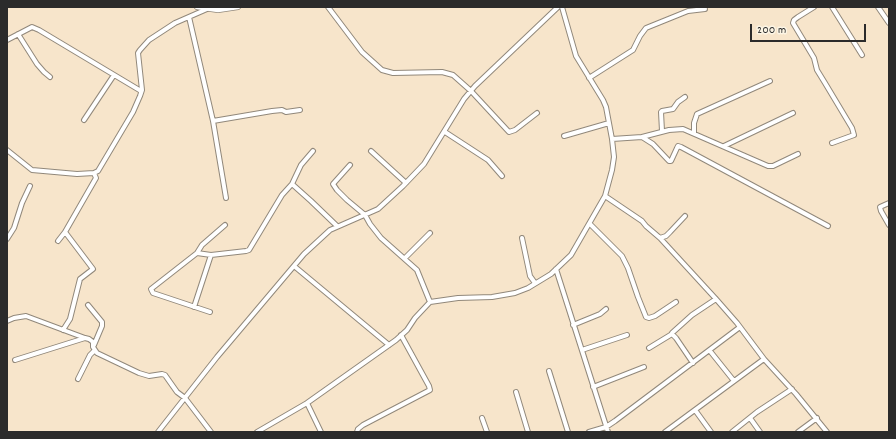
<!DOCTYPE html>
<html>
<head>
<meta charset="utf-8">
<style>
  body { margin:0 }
  #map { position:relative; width:896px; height:439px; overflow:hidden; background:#f7e5cb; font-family:Dekko,sans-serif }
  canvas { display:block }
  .frame { position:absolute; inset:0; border:8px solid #2b2b2b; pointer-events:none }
  .scale { position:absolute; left:750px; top:24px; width:116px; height:18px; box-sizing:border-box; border:2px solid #2b2b2b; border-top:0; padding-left:5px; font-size:12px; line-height:14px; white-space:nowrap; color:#2b2b2b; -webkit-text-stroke:3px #fcf5e5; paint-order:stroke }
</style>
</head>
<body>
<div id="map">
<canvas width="896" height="439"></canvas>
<div class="frame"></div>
<div class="scale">200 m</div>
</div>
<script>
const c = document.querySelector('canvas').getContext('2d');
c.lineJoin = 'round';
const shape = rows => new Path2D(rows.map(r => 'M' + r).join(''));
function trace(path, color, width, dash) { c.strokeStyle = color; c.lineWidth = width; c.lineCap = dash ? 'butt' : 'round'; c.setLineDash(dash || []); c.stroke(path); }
const minor = shape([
  [328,7,362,52,382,70,393,73,442,72,453,75,471,91,509,132,515,130,537,113],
  [814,7,798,17,794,20,793,23,814,58,817,70,825,83,852,128,854,135,832,143],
  [832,7,862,55],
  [878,7,889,23],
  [189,17,213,121,226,198],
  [18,34,37,64,44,72,50,77],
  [7,40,32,27,39,30,141,91],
  [589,78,633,50,640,36,646,28,688,11,705,9],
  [84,120,114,75],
  [213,121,272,111,282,110,286,112,300,110],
  [662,131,661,112,662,111,673,109,678,102,685,97],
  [445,132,488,160,502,176],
  [694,133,694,123,697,114,770,81],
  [564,136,609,123],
  [642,137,669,130,683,129,768,166,773,166,798,154],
  [612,139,642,137,653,144,669,161,671,161,677,148,678,146,681,147,828,226],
  [724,146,793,113],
  [7,150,32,170,77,174,94,173,98,171,133,112,140,96,142,90,138,53,140,50,149,40,175,23,207,9],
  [371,151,406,183],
  [350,165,333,184,337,190,347,200,365,215,370,224,381,238,417,270,430,302],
  [292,184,311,201,337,226],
  [605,196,642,221,646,226,660,238,716,299,737,323,764,359,796,394,827,432],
  [889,203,880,207,881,211,889,225],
  [590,224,622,256,628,268,638,297,646,317,649,318,655,316,676,302],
  [65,232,96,178,94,173],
  [522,238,530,276,535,283],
  [660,238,666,236,670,232,685,216],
  [7,239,14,228,22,203,30,186],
  [58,241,65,232,93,269,80,279,70,319,63,330],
  [197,253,211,255,246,251,249,250,282,195,292,184,301,165,313,151],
  [405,258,430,233],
  [294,266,389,345],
  [556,269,608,432],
  [88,305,102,322,102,326,94,345],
  [194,307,211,255],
  [210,312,153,293,151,289,197,253,202,245,225,225],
  [7,321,14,318,26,316,85,338],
  [573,325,600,314,606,309],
  [649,348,672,334],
  [582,350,627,335],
  [710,351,734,381],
  [15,360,85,338,89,339,93,342,93,347,97,353,139,373,149,376,162,374,165,375,177,392,185,398,211,432],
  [693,363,676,338,672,334,672,333,692,315,716,299],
  [549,371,568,432],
  [78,379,90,355,95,350],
  [593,387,644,367],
  [516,392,528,432],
  [307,403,321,432],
  [695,410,711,432],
  [482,418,487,432],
  [750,418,760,432],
  [158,432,217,357,304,254,330,230,378,209,403,186,424,164,464,99,475,86,558,7],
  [257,432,307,403,396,340,407,330,415,318,430,302,458,298,492,297,515,293,528,288,551,274,571,255,605,196,612,170,614,157,612,139,606,107,603,100,576,56,562,7],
  [357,432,358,429,363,425,430,390,429,386,401,335],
  [589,432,606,427,615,421,740,327],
  [665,432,764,359],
  [732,432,757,412,792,389],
  [798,432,817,418]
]);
const tertiary = shape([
  [197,7,218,10,238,7]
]);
trace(minor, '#91887b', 6);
trace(tertiary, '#91887b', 6);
trace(minor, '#fff', 4);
trace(tertiary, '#fff', 4.5);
</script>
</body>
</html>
